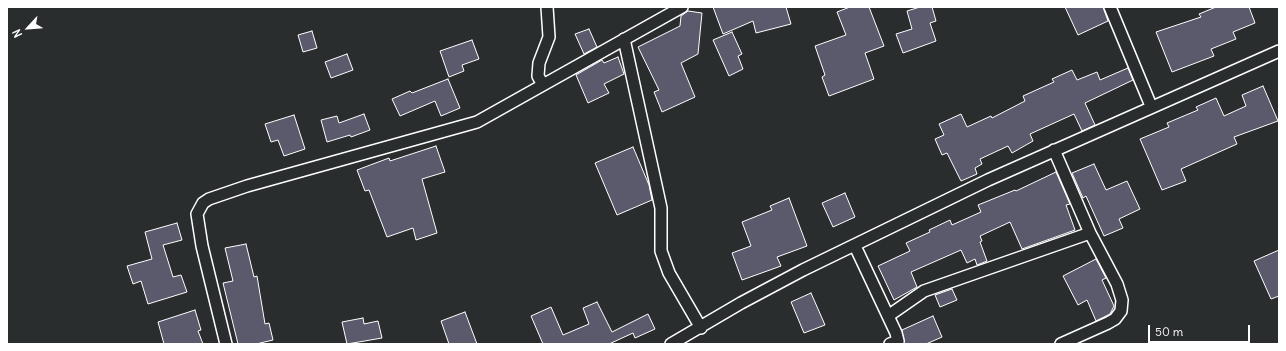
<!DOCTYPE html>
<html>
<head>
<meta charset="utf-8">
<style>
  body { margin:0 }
  #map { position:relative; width:1286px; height:351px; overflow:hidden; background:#2a2d2e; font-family:Delius,sans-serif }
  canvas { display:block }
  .frame { position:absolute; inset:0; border:8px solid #fff; pointer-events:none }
  .north { position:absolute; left:8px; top:8px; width:40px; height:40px; -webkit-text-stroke:3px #2a2d2e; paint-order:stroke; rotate:244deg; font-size:11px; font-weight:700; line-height:16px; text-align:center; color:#fff }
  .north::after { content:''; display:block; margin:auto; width:14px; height:18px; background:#fff; clip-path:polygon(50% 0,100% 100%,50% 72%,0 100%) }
  .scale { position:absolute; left:1148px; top:325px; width:102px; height:18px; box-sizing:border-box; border:2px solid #fff; border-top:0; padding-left:5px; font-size:12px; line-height:14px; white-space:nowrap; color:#fff; -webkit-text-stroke:3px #2a2d2e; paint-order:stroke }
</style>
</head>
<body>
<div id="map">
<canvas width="1286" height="351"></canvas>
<div class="frame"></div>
<div class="north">N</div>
<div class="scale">50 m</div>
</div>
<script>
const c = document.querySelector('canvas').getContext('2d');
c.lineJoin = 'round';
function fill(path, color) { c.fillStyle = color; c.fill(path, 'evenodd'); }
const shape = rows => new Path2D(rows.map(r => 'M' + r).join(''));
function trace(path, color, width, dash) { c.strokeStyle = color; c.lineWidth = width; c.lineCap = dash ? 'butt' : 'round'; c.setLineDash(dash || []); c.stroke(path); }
const building = shape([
  [713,7,786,7,791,24,756,33,753,21,723,34,713,7],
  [850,7,869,7,884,46,865,53,874,79,829,96,822,77,825,75,815,46,846,35,837,12,850,7],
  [920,7,932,7,936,21,930,23,936,41,903,53,896,34,912,29,907,11,920,7],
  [1065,7,1103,7,1108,21,1078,35,1065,7],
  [1216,7,1249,7,1255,23,1233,32,1236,39,1211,49,1214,56,1172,72,1156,32,1201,17,1199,14,1216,7],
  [688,11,702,13,698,54,681,63,695,97,662,112,654,92,659,90,638,47,680,26,681,16,688,11],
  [589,29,597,47,584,54,575,34,589,29],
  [312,31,317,48,303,52,298,35,312,31],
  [732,32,742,54,738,56,743,69,729,76,713,40,732,32],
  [472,40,479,59,462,65,464,71,449,77,440,51,472,40],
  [347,54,353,70,331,78,325,62,347,54],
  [618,57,624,74,604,84,609,93,588,103,576,75,602,60,604,63,618,57],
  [1128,68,1133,80,1085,103,1095,125,1082,131,1074,114,1030,134,1033,141,1012,153,1008,146,980,159,982,164,975,168,977,174,961,181,947,153,942,155,935,139,944,135,939,124,961,114,967,127,991,116,992,118,1025,101,1023,96,1054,82,1052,79,1072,70,1077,80,1097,72,1100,80,1128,68],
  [448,79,460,108,441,116,435,101,400,116,392,99,410,91,412,93,448,79],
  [1263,86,1278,121,1234,137,1237,144,1181,169,1186,181,1162,190,1140,139,1169,127,1167,123,1198,110,1196,107,1216,98,1224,116,1246,106,1242,95,1263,86],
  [364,114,370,130,351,137,350,135,327,142,321,120,337,116,339,123,364,114],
  [294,115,305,149,284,156,278,140,271,142,265,124,294,115],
  [436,146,445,172,422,179,437,233,416,240,413,228,387,237,369,190,365,191,357,170,389,158,390,161,436,146],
  [633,147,649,185,652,200,617,215,595,163,633,147],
  [1094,164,1106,190,1127,181,1140,209,1119,219,1123,228,1104,236,1086,196,1083,198,1072,173,1094,164],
  [1056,172,1070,204,1066,205,1075,230,1022,249,1010,222,980,236,982,241,980,242,987,261,977,265,975,259,967,263,961,250,911,272,917,287,894,300,878,266,910,251,906,243,930,232,929,230,950,220,952,225,981,212,978,205,1015,190,1016,191,1056,172],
  [845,193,855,217,833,227,822,203,845,193],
  [789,198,807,246,777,257,781,266,742,280,732,253,751,246,742,222,772,210,770,206,789,198],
  [177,223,182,240,163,245,173,277,181,275,187,292,148,304,141,281,133,284,127,266,152,259,145,232,177,223],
  [246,244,254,277,257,276,265,324,269,323,273,340,256,344,238,344,223,283,233,281,225,248,246,244],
  [1279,250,1279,296,1271,299,1254,261,1279,250],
  [1096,259,1106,278,1102,280,1114,306,1110,314,1096,321,1087,300,1078,305,1063,276,1096,259],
  [952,289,957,300,940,307,935,295,952,289],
  [811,293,825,325,804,333,791,302,811,293],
  [597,302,612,332,648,314,655,329,635,338,633,333,609,344,543,344,531,316,551,307,563,335,589,324,583,308,597,302],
  [195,310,201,330,198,331,203,344,164,344,158,322,195,310],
  [465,312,477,344,449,344,441,321,465,312],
  [933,316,942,337,926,344,904,344,902,330,933,316],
  [363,318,364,324,378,321,382,338,347,344,342,322,363,318]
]);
fill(building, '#5a5a6c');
trace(building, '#fff', 1);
const street = shape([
  [1110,7,1151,106],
  [624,39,661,208,661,251,669,273,701,328],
  [543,85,538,76,539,63,549,37,547,7],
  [1054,150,1090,233,1117,284,1122,300,1121,311,1115,319,1108,323,1061,344],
  [855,246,896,333,898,341,890,344],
  [888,316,924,291,1090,233],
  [226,344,202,246,197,214,203,203,209,199,247,186,477,122,682,7],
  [671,344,741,303,803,270,988,180,1279,51]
]);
trace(street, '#fff', 14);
trace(street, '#2a2d2e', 11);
</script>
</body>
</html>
